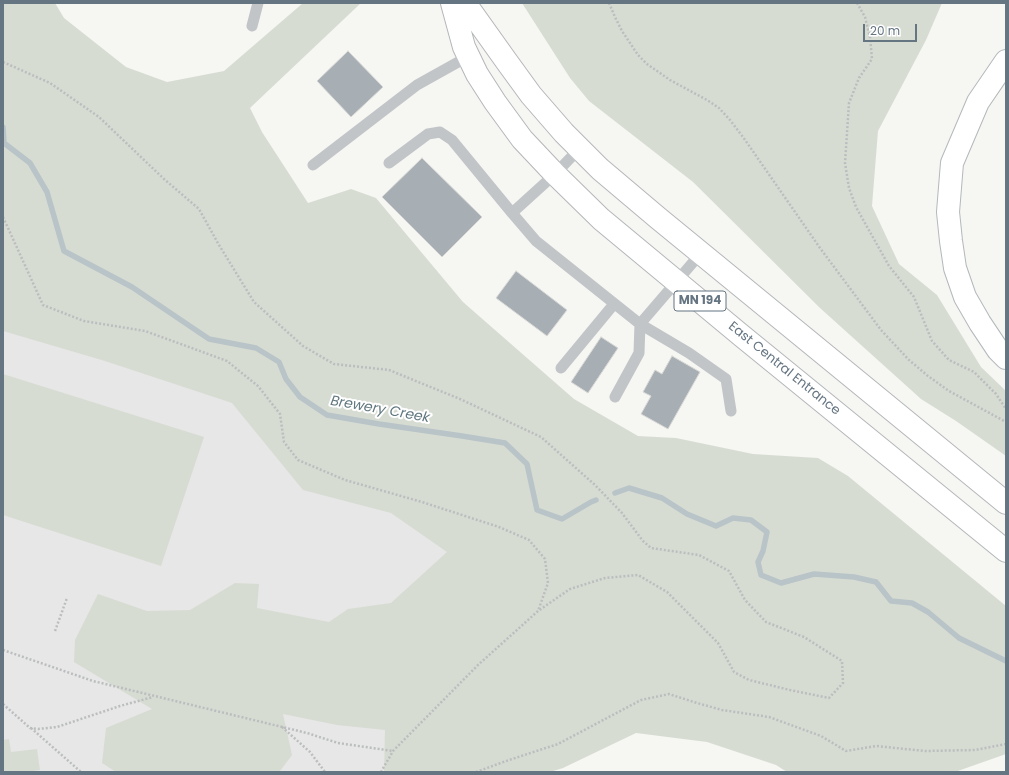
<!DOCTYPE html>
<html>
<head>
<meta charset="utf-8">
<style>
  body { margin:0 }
  #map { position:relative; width:1009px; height:775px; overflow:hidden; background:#f6f6f2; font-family:Poppins,sans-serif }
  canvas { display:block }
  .frame { position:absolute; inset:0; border:4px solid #657582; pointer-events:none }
  .scale { position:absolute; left:863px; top:24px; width:54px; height:18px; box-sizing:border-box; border:2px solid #657582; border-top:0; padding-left:5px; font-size:12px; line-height:14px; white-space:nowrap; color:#657582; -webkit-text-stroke:3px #fff; paint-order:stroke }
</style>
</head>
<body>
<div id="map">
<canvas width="1009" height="775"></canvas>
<div class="frame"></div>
<div class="scale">20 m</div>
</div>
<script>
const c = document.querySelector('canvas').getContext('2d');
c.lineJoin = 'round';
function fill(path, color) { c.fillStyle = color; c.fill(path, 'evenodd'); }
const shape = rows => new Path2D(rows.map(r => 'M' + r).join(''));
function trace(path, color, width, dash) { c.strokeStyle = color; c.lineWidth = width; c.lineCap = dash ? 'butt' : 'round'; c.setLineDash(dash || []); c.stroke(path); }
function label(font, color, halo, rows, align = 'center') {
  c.font = font + ' Poppins,sans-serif'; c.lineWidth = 4; c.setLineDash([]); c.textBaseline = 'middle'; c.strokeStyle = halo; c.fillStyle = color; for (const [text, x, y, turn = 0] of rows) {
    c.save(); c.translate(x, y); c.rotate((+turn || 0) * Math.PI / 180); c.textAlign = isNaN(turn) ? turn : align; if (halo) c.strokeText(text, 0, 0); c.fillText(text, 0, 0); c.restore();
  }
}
fill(shape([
  [3,3,659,709,520,772,3,772]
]), '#e6e7e6');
fill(shape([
  [3,3,55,3,64,18,126,67,167,82,224,71,303,3,361,3,250,108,262,132,308,203,351,189,376,198,463,302,574,399,638,436,676,438,753,454,818,458,848,476,1006,606,1006,754,955,772,787,772,776,765,707,742,636,733,563,768,550,772,384,772,385,730,337,725,283,714,292,755,280,771,237,772,116,772,102,763,106,728,152,709,74,662,75,640,98,594,147,611,190,610,235,583,259,584,257,608,329,622,348,609,391,603,447,552,391,513,303,490,232,403,105,361,3,331],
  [522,3,942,3,926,40,878,131,872,206,899,264,937,295,981,367,1006,391,1006,456,956,421,921,399,820,308,693,182,589,101,570,78],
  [3,374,204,437,161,566,3,515],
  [9,739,11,752,37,749,40,770,27,772,3,772,3,740]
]), '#d7dcd3');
trace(shape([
  [3,127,4,143,30,163,47,192,64,251,132,287,209,339,256,348,279,362,286,379,300,397,327,415,379,424,462,436,505,443,527,464,537,510,562,519,591,502,596,500],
  [615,493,629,488,662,498,687,514,716,526,733,518,751,520,767,532,763,551,758,562,761,575,781,583,814,574,854,577,876,582,891,601,912,603,928,612,959,638,1006,661]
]), '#b9c4c8', 5.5);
const building = shape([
  [348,51,383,87,351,117,317,81,348,51],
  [422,158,482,217,442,257,382,197,422,158],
  [516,271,567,310,547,336,496,298,516,271],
  [601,337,618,348,588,393,571,382,601,337],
  [672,356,700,372,668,429,641,414,651,396,643,392,655,370,662,374,672,356]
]);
fill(building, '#a7afb4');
trace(building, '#d7d7d5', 1);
const secondary = shape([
  [1006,61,978,102,952,163,948,212,951,241,955,268,965,297,980,323,998,350,1006,358]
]);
const highway = shape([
  [452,3,464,47,477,74,495,102,522,139,555,174,601,219,742,336,1006,551],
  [465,3,507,62,531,95,564,133,600,169,658,218,1006,503]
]);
trace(secondary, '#b3b8bc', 24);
trace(highway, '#b4b7ba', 24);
trace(shape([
  [609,3,615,17,622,31,638,55,647,64,670,80,707,100,719,108,730,120,743,137,820,248,881,330,909,360,928,376,949,391,1006,422],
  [857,3,865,17,870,37,872,59,859,78,849,103,845,163,849,188,856,207,889,266,914,297,932,341,949,360,974,372,996,394,1006,409],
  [3,62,50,83,99,117,164,179,199,209,219,245,254,302,303,346,334,364,389,370,460,399,541,437,595,485,622,513,643,541,651,548,699,555,729,571,745,600,766,622,804,637,842,661,843,683,829,698,790,690,749,680,734,672,718,643,667,592,638,575,605,578,570,589,538,611,478,665,393,751,381,772],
  [3,217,43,305,84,321,145,331,189,347,227,361,258,386,280,414,284,442,298,460,345,480,422,502,499,527,529,540,545,559,548,583,538,611],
  [55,631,67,598],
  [3,650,93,681,307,733,338,743,393,751],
  [3,704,30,728,38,729,57,727,120,706,153,697],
  [282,727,310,752,325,772],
  [31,728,81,772],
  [476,772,509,760,558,744,641,700,669,694,697,703,722,710,769,717,821,736,846,751,876,746,925,751,975,750,1006,744]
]), '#bbbdbf', 2.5, [2, 2]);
trace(shape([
  [252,26,258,3],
  [580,148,555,174,512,213,536,241,640,324,701,253],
  [389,163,428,134,440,132,452,140,512,213],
  [313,165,417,85,469,56],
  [561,368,614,304],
  [615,397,639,353,640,324,689,353,726,379,731,411]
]), '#c1c5c8', 11);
trace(secondary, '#fff', 22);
trace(highway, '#fff', 22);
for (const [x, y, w] of [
  [700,301,52]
]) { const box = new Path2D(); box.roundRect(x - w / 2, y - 10, w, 20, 3); c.fillStyle = '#fff'; c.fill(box); trace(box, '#657582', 1); }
label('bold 12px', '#657582', null, [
  ["MN 194",700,301]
]);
label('13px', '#657582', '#fff', [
  ["East Central Entrance",784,369,39]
]);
label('italic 14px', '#61777f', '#fff', [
  ["Brewery Creek",380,410,10]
]);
</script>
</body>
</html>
